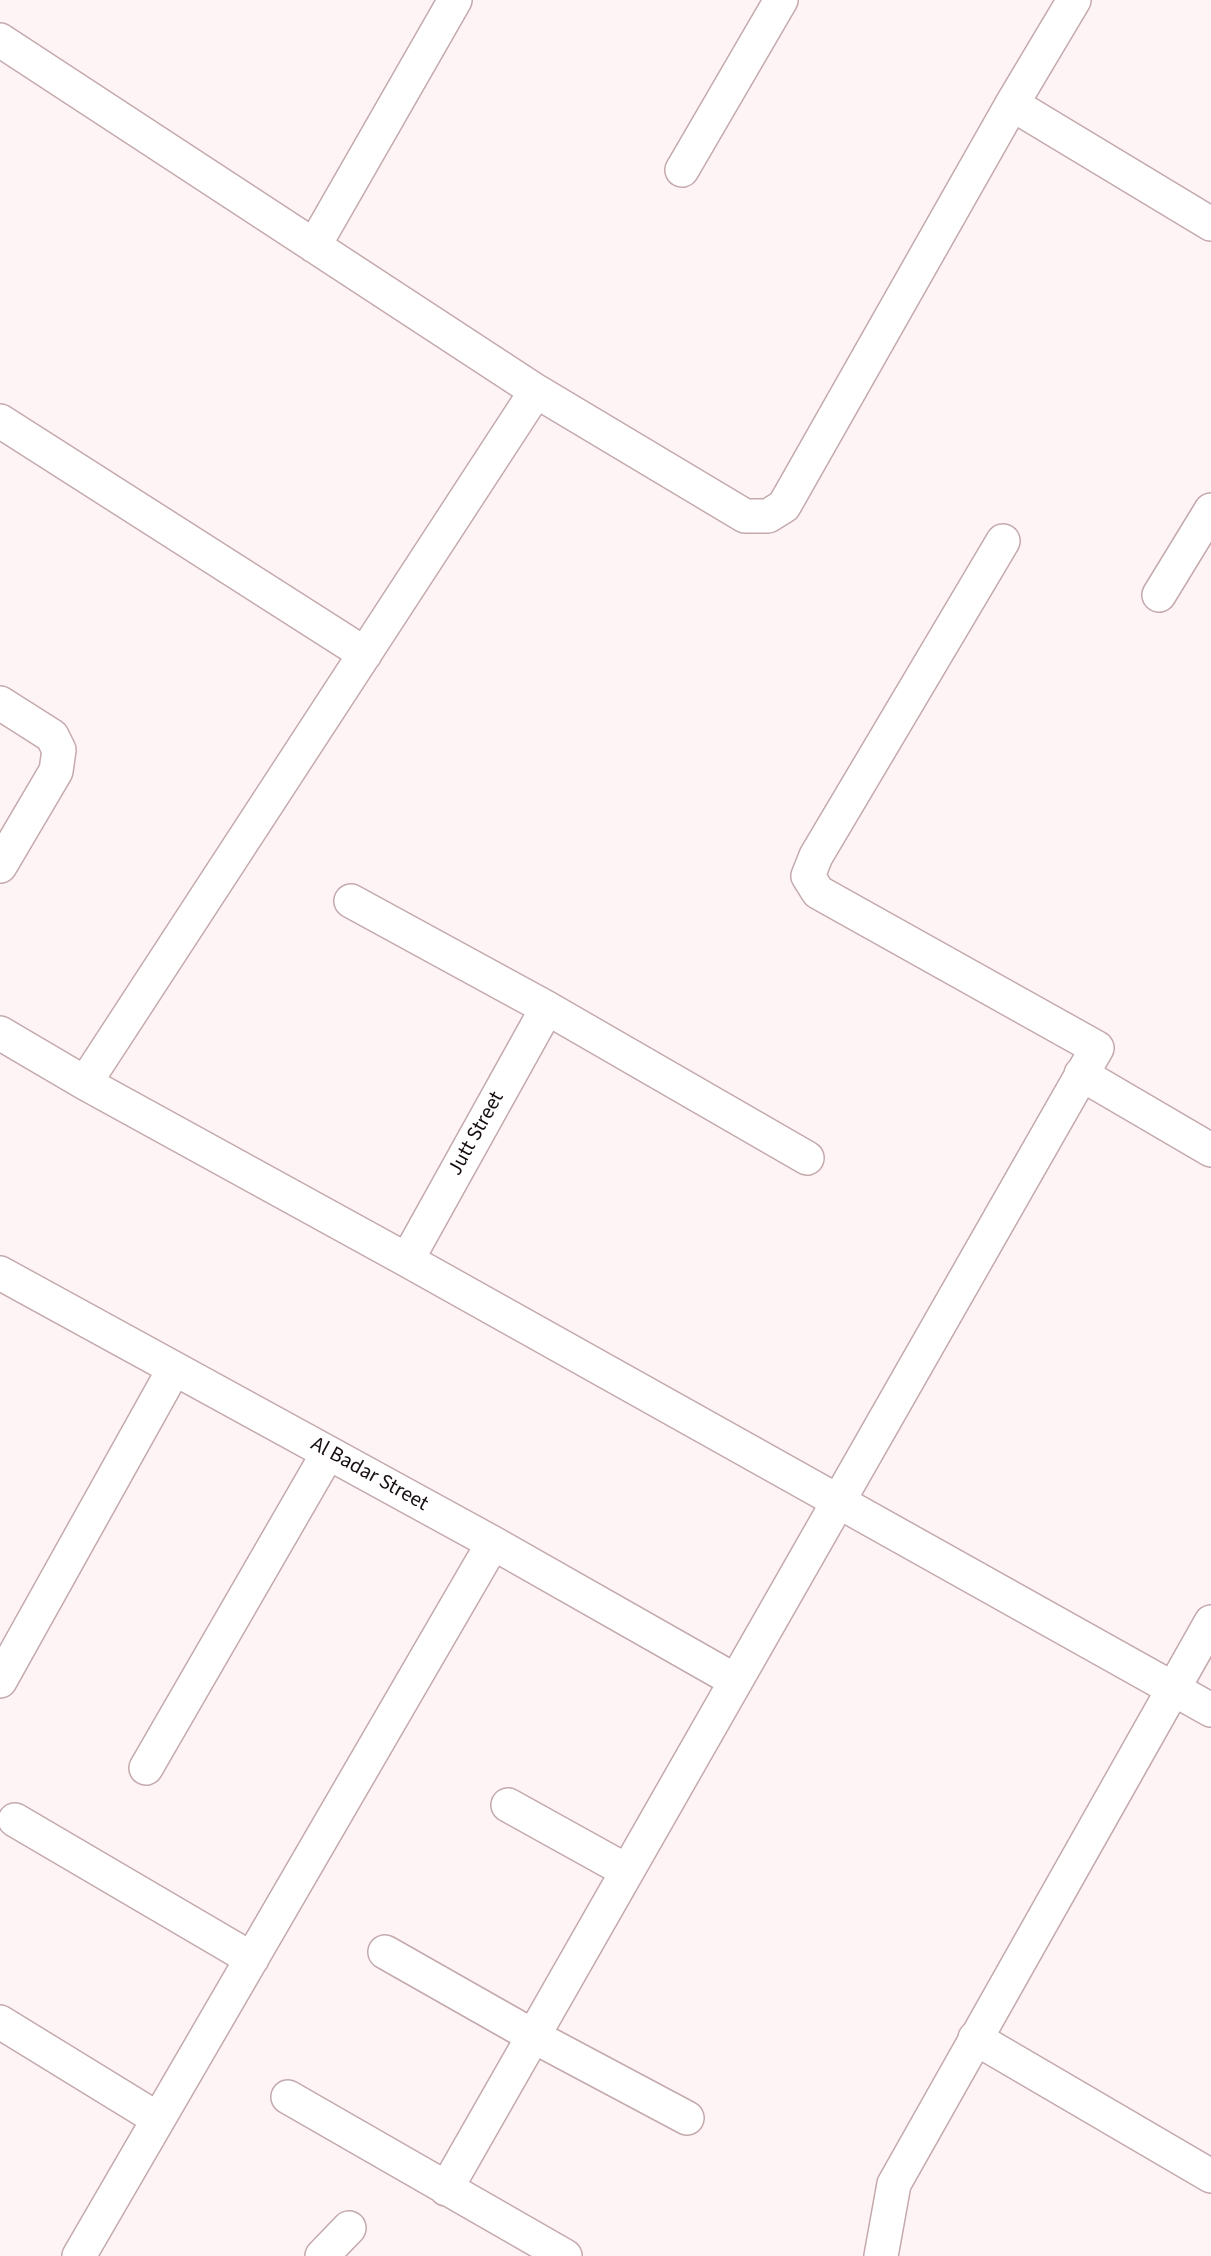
<!DOCTYPE html>
<html>
<head>
<meta charset="utf-8">
<style>
  body { margin:0 }
  canvas { display:block; background:#fff4f5 }
</style>
</head>
<body>
<canvas width="1211" height="2256"></canvas>
<script>
const c = document.querySelector('canvas').getContext('2d');
c.lineJoin = 'round';
const shape = rows => new Path2D(rows.map(r => 'M' + r).join(''));
function trace(path, color, width, dash) { c.strokeStyle = color; c.lineWidth = width; c.lineCap = dash ? 'butt' : 'round'; c.setLineDash(dash || []); c.stroke(path); }
function label(font, color, halo, rows, align = 'center') {
  c.font = font + ' "Source Sans 3",sans-serif'; c.lineWidth = 6; c.setLineDash([]); c.textBaseline = 'middle'; c.strokeStyle = halo; c.fillStyle = color; for (const [text, x, y, turn = 0] of rows) {
    c.save(); c.translate(x, y); c.rotate((+turn || 0) * Math.PI / 180); c.textAlign = isNaN(turn) ? turn : align; if (halo) c.strokeText(text, 0, 0); c.fillText(text, 0, 0); c.restore();
  }
}
const minor = shape([
  [0,40,536,391,745,516,768,516,784,506,1012,104,1074,0],
  [1012,104,1211,224],
  [682,170,781,0],
  [314,246,455,0],
  [0,421,365,654],
  [1159,595,1211,510],
  [0,703,52,736,59,750,56,771,0,866],
  [351,901,547,1008,807,1158],
  [0,1033,85,1083,407,1260,1211,1710],
  [1081,1074,1211,1150],
  [85,1083,536,391],
  [407,1260,547,1008],
  [0,1273,493,1543,736,1681],
  [0,1681,174,1369],
  [146,1768,328,1453],
  [508,1805,627,1871],
  [15,1820,252,1959],
  [385,1952,533,2036,687,2118],
  [0,2022,158,2119],
  [975,2038,1211,2176],
  [288,2097,565,2256],
  [446,2189,1097,1048,818,892,808,876,816,856,1003,541],
  [79,2256,493,1543],
  [322,2256,349,2228],
  [881,2256,894,2184,1211,1622]
]);
trace(minor, '#c4a9ad', 36);
trace(minor, '#fff', 33);
label('21px', '#170e10', '#fff', [
  ["Jutt Street",477,1134,-61],
  ["Al Badar Street",369,1475,29]
]);
</script>
</body>
</html>
